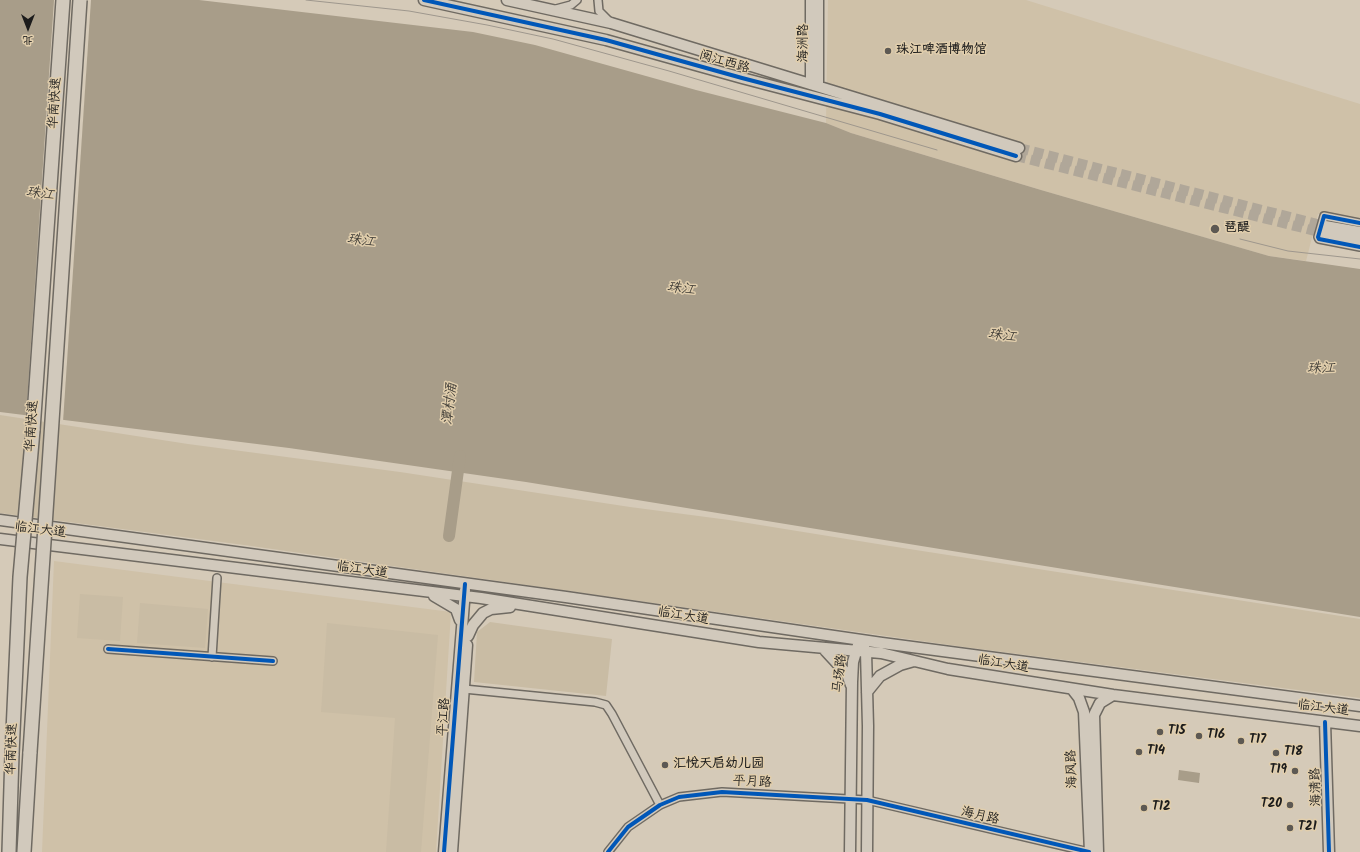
<!DOCTYPE html>
<html>
<head>
<meta charset="utf-8">
<style>
  body { margin:0 }
  #map { position:relative; width:1360px; height:852px; overflow:hidden; background:#d5cab8; font-family:Kalam,"LXGW WenKai TC",sans-serif }
  canvas { display:block }
  .north { position:absolute; left:8px; top:8px; width:40px; height:40px; -webkit-text-stroke:3px #e1ceac; paint-order:stroke; rotate:180deg; font-size:11px; font-weight:700; line-height:16px; text-align:center; color:#1c1c1c }
  .north::after { content:''; display:block; margin:auto; width:14px; height:18px; background:#1c1c1c; clip-path:polygon(50% 0,100% 100%,50% 72%,0 100%) }
</style>
</head>
<body>
<div id="map">
<canvas width="1360" height="852"></canvas>
<div class="north">北</div>
</div>
<script>
const c = document.querySelector('canvas').getContext('2d');
c.lineJoin = 'round';
function fill(path, color) { c.fillStyle = color; c.fill(path, 'evenodd'); }
const shape = rows => new Path2D(rows.map(r => 'M' + r).join(''));
function trace(path, color, width, dash) { c.strokeStyle = color; c.lineWidth = width; c.lineCap = dash ? 'butt' : 'round'; c.setLineDash(dash || []); c.stroke(path); }
function label(font, color, halo, rows, align = 'center') {
  c.font = font + ' Kalam,"LXGW WenKai TC",sans-serif'; c.lineWidth = 3; c.setLineDash([]); c.textBaseline = 'middle'; c.strokeStyle = halo; c.fillStyle = color; for (const [text, x, y, turn = 0] of rows) {
    c.save(); c.translate(x, y); c.rotate((+turn || 0) * Math.PI / 180); c.textAlign = isNaN(turn) ? turn : align; if (halo) c.strokeText(text, 0, 0); c.fillText(text, 0, 0); c.restore();
  }
}
fill(shape([
  [828,0,1026,0,1360,104,1360,221,1318,214,1306,261,1269,256,1041,190,851,133,826,123],
  [54,561,451,612,436,852,42,852]
]), '#cfc1a8');
fill(shape([
  [0,415,188,444,400,472,630,507,729,520,890,546,1360,619,1360,698,964,647,244,545,0,513],
  [80,594,123,597,120,641,77,638],
  [140,603,208,609,205,648,137,643],
  [490,622,612,639,606,696,474,682,477,632],
  [327,623,438,635,421,852,386,852,395,718,321,712]
]), '#c9bca4');
fill(shape([
  [0,0,199,0,473,32,535,45,696,90,826,123,851,133,1041,190,1269,256,1360,269,1360,617,526,482,289,448,0,412],
  [1179,770,1200,773,1199,783,1178,780]
]), '#a89d89');
fill(shape([
  [54,0,91,0,63,422,26,417]
]), '#d5cab8');
trace(shape([
  [449,536,460,456]
]), '#a89d89', 12);
trace(shape([
  [1019,148,1325,226],
  [1016,156,1323,233]
]), '#b0a799', 10, [10, 5]);
const street = shape([
  [598,0,599,11,611,23],
  [556,9,571,5,577,0],
  [1360,223,1324,216,1318,237,1319,239,1360,247],
  [108,649,273,661],
  [212,657,217,578],
  [464,689,595,702,606,705,612,714,660,805],
  [608,852,628,827,660,805,679,797,722,792,867,800,1089,852]
]);
const secondary = shape([
  [424,0,606,40,742,78,880,114,1016,156],
  [507,0,611,23,1019,148],
  [811,0,811,83],
  [818,0,818,85],
  [1325,226,1360,232],
  [1323,233,1360,241],
  [0,520,566,597,882,643,1360,706],
  [0,539,481,598,759,642,881,653,948,669,1113,695,1360,726],
  [434,596,456,609,460,620],
  [468,636,473,625,483,613,491,609,510,607],
  [864,647,866,652,868,726,867,852],
  [823,648,847,674,851,685],
  [1072,689,1079,698,1084,712,1090,852],
  [867,692,880,676,900,665,914,661],
  [1325,722,1329,852],
  [444,852,465,590],
  [452,852,467,645],
  [850,852,852,682,853,662,858,645],
  [1098,852,1094,715,1100,703,1113,695]
]);
const highway = shape([
  [33,430,63,0],
  [9,852,12,754],
  [24,852,30,752]
]);
trace(street, '#6f6a62', 10);
trace(secondary, '#6f6a62', 13);
trace(highway, '#6f6a62', 16);
trace(street, '#d1c9bc', 7);
trace(secondary, '#d1c9bc', 10);
trace(highway, '#d1c9bc', 13);
trace(shape([
  [306,0,409,11,487,25,553,39,669,71,937,150],
  [1240,239,1288,251,1360,259]
]), '#9e978d', 1);
const highwayBridge = shape([
  [30,752,80,0],
  [12,754,20,577,33,430]
]);
trace(highwayBridge, '#6f6a62', 16, []);
trace(highwayBridge, '#d1c9bc', 13);
trace(shape([
  [424,0,606,40,742,78,880,114,1016,156],
  [1360,223,1324,216,1318,237,1319,239,1360,247],
  [108,649,273,661],
  [1325,722,1329,852],
  [444,852,465,584],
  [608,852,628,827,660,805,679,797,722,792,867,800,1089,852]
]), '#0057b8', 4);
for (const [x, y, r, color] of [
  [888,51,4,"#5d5953"],
  [1215,229,5,"#5d5953"],
  [1160,732,4,"#5d5953"],
  [1199,736,4,"#5d5953"],
  [1241,741,4,"#5d5953"],
  [1139,752,4,"#5d5953"],
  [1276,753,4,"#5d5953"],
  [665,765,4,"#5d5953"],
  [1295,771,4,"#5d5953"],
  [1290,805,4,"#5d5953"],
  [1144,808,4,"#5d5953"],
  [1290,828,4,"#5d5953"]
]) { const dot = new Path2D(); dot.arc(x, y, r, 0, 2 * Math.PI); c.fillStyle = color; c.fill(dot); trace(dot, '#e1ceac', 1.5); }
label('13px', '#1c1c1c', '#e1ceac', [
  ["海洲路",805,43,-90],
  ["阅江西路",724,63,16],
  ["华南快速",56,103,-86],
  ["华南快速",33,426,-86],
  ["临江大道",40,531,7],
  ["临江大道",362,571,8],
  ["临江大道",683,617,9],
  ["临江大道",1003,665,9],
  ["马场路",841,674,-84],
  ["临江大道",1323,709,7],
  ["平江路",445,717,-86],
  ["华南快速",13,749,-88],
  ["海风路",1073,769,-92],
  ["平月路",752,783,3],
  ["海清路",1317,787,-92],
  ["海月路",980,817,13]
]);
label('bold 13px', '#1c1c1c', '#e1ceac', [
  ["珠江啤酒博物馆",896,51],
  ["琶醍",1224,229],
  ["T15",1168,732],
  ["T16",1207,736],
  ["T17",1249,741],
  ["T14",1147,752],
  ["T18",1284,753],
  ["汇悦天启幼儿园",673,765],
  ["T19",1287,771,"right"],
  ["T20",1282,805,"right"],
  ["T12",1152,808],
  ["T21",1298,828]
], 'left');
label('italic 14px', '#403d37', '#e1ceac', [
  ["珠江",40,195,8],
  ["珠江",361,242,8],
  ["珠江",681,290,8],
  ["珠江",1002,337,8],
  ["珠江",1321,370],
  ["潭村涌",451,404,-83]
]);
</script>
</body>
</html>
